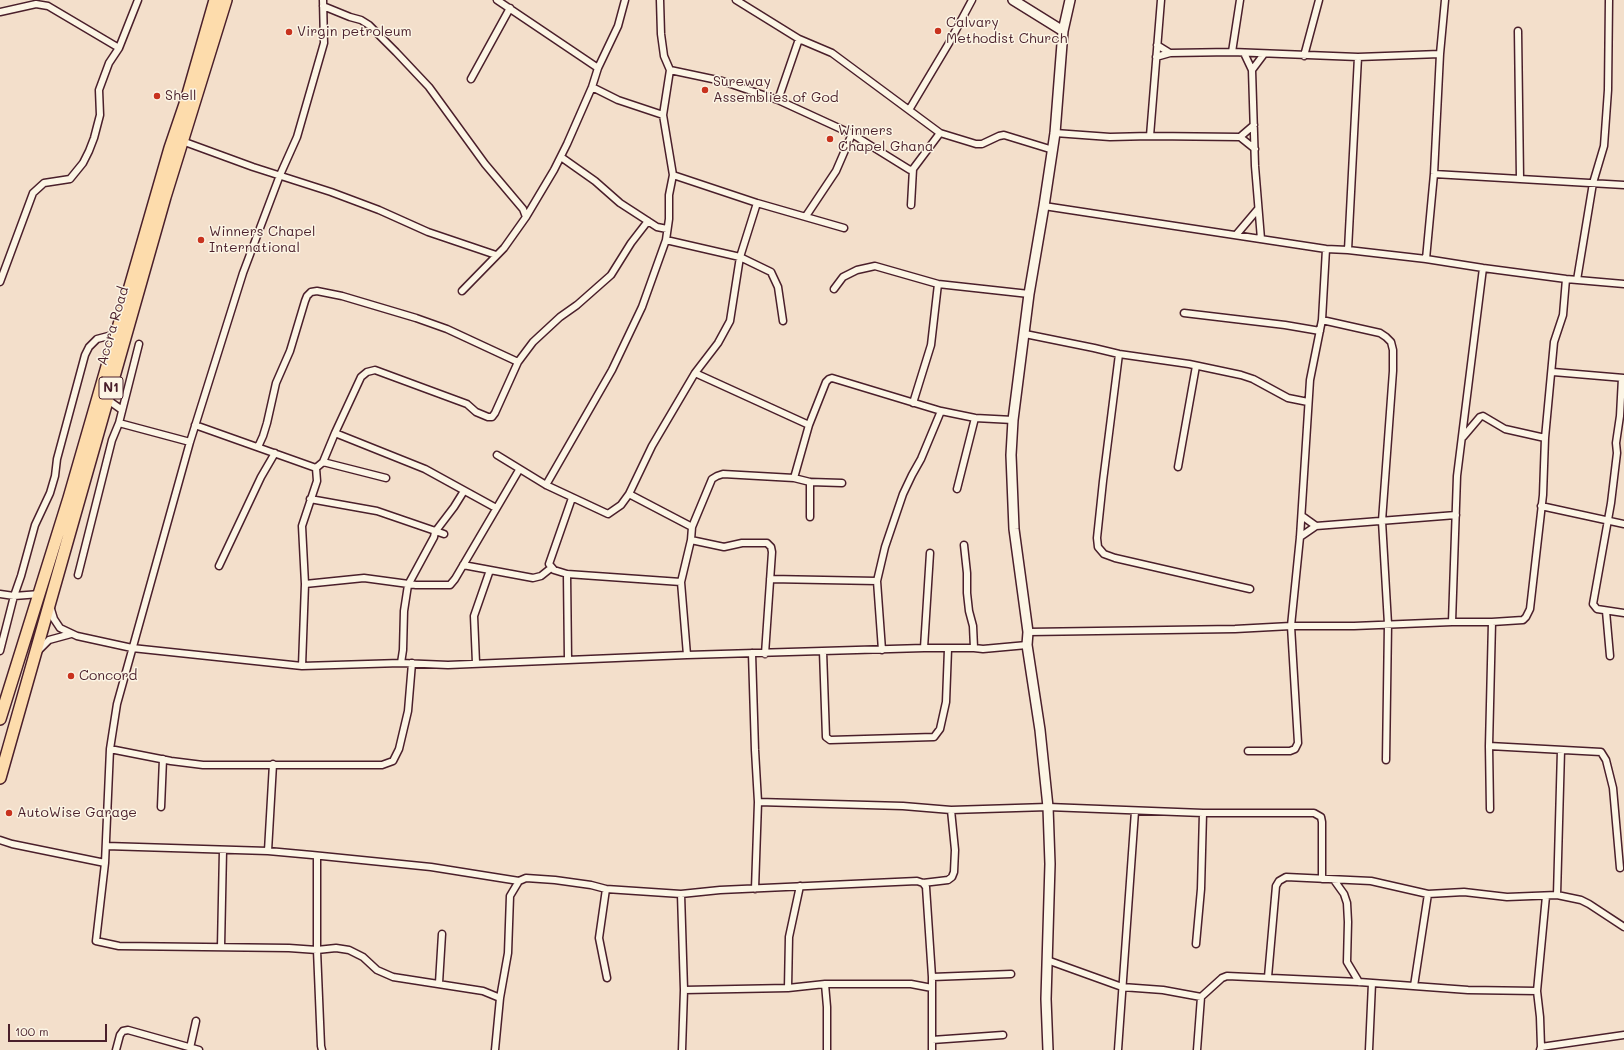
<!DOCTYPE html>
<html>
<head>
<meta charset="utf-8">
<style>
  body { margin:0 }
  #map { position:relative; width:1624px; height:1050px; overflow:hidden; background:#f3dfcb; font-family:Mali,sans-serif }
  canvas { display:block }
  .scale { position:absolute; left:8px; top:1024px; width:99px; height:18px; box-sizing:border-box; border:2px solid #4a1f2b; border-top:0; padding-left:5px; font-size:12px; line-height:14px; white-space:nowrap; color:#4a1f2b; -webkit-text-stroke:3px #fcf5e5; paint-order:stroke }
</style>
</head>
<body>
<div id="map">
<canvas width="1624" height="1050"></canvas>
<div class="scale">100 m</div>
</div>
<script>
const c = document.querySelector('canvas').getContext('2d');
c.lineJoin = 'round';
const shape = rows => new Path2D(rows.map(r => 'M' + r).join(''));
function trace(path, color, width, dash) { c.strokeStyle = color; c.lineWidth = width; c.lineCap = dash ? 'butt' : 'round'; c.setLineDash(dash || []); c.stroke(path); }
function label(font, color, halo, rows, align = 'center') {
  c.font = font + ' Mali,sans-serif'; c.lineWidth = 3; c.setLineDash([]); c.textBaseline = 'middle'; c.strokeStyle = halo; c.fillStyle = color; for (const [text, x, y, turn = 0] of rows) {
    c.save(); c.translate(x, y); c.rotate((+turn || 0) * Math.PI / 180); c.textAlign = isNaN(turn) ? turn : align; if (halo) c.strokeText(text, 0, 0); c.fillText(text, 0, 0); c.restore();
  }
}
const street = shape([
  [323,0,324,43,297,137,280,175,243,273,190,442,117,704,110,749,105,863,96,941,119,946,289,948,317,950,336,948,349,950,363,957,377,970,393,977,483,991,500,998],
  [497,0,598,68],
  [736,0,799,39,832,53,940,133,976,144,982,144,999,136,1004,135,1053,150],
  [323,6,350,17,361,20,369,25,396,52,429,87,485,164,523,209,526,217],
  [0,12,36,4,48,6,119,48],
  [1518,31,1520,178],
  [1157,45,1170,53],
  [1232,52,1240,0],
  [1244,53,1252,70,1255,166,1261,239],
  [1304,56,1319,0],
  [1156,57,1170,53,1232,52,1358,57,1440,54],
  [670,70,722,81,778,100,852,134,910,170,913,169,940,133],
  [1252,70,1264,54],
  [471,79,510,8],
  [592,87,618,100,663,115],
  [778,100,799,39],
  [909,110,949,43,972,0],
  [1055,133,1110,137,1150,136,1161,0],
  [1150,136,1240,137,1255,149],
  [1240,137,1254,125],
  [182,141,253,167,331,192,379,210,428,232,496,255],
  [561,157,595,181,620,203,657,227,667,229],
  [1434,174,1624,185],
  [673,175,757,203,844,228],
  [911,205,913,169],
  [1044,206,1326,249,1348,250,1426,259,1483,268,1566,279,1624,284],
  [806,216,836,171,852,134],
  [1236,235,1258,209],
  [666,240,740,257,771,272,778,287,783,321],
  [1348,250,1358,57],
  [1426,259,1434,174,1440,54,1445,0],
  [1577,280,1593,183,1604,146,1608,90,1609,0],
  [0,282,33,193,44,183,70,179,83,163,89,151,94,138,100,115,99,90,109,63,119,48,138,0],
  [834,289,843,277,857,270,875,266,938,284,1029,294],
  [462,291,504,248,526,217,554,170,567,144,592,87,598,68,618,26,625,0],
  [1184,313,1285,325,1320,331],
  [1322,320,1380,333,1386,337,1391,342,1393,350,1393,371,1382,521,1388,624,1386,760],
  [1025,334,1094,348,1119,354,1189,364,1241,375,1253,379,1288,398,1308,402],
  [1119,354,1103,481,1097,538,1098,547,1104,554,1115,558,1250,589],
  [1553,372,1624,378],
  [695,373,809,425],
  [1622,378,1620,416,1616,443,1617,453,1611,503,1593,604,1597,609,1624,613],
  [108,400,122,410],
  [913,403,931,345,938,284],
  [119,423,190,442],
  [195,425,316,468],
  [335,433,425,469,496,508],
  [1463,437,1480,417,1483,416,1505,429,1545,438],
  [258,447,263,436,267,423,276,383,290,351,305,301,307,296,311,292,317,291,342,296,416,318,447,329,518,362],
  [497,455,546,485,608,514,621,505,629,494,652,446,695,373,718,343,730,321,740,257,757,203],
  [323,462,386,478],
  [1178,467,1196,366],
  [794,478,809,425,826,382,829,379,832,378,941,411,975,418,1013,420],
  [810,482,810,517],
  [546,485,612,370,642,307,666,240,669,219,669,195,673,175,663,115,670,70,664,56,661,34,660,0],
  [957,489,975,418],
  [629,494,692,527],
  [572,498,549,564,554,570,567,574,681,582],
  [310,499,377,511,444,534],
  [1541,506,1624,524],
  [1302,516,1316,526,1456,515],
  [1300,537,1316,526],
  [691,540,724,547,742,543,767,543,771,547,772,552,765,654],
  [964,545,967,573,967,593,969,611,973,626,974,648],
  [463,565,490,570,474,616,476,663],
  [219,566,261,477,275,453],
  [490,570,533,578,541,576,551,568],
  [567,574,568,659],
  [78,575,112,440,119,423,139,344],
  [770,579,877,581],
  [305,584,364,578,416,585,450,585,455,579,519,470],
  [0,594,14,596,40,594],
  [50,606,54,619,60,628,77,636,132,648,302,666,401,663,448,665,687,655,924,648,974,648,983,649,1027,645],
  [1606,611,1610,656],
  [1452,622,1457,476,1483,268],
  [1028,632,1235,629,1291,626,1354,626,1452,622,1492,622,1523,620,1526,617,1530,609,1543,495,1545,438,1554,342,1563,315,1566,279],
  [924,648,930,553],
  [882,650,877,581,885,547,903,494,912,475,921,459,941,411],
  [0,651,14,596,21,576,35,525,50,493,55,476,57,459,85,355,89,347,97,339,116,334],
  [38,651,49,640,71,634],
  [823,651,826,737,830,740,934,737,940,729,946,702,948,649],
  [752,653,755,750,758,802,755,889],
  [687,655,681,582,691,540,692,527,712,479,717,476,723,474,794,478,810,482,842,483],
  [401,663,403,650,404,611,408,585,434,537,435,532,454,507,464,491],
  [302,666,305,584,302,526,317,481,316,468,323,462,335,433,361,377,367,372,375,370,467,404,476,412,488,417,492,417,495,413,518,362,533,342,560,317,577,305,611,275,631,243,648,221],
  [1489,746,1601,752,1606,760,1613,788,1620,868],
  [110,749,171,761,203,765,382,765,393,761,399,749,408,711,412,663],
  [1248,751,1290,751,1295,749,1298,743,1291,626,1300,537,1310,380,1322,320,1326,249],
  [758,802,903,806,951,810,1048,807,1203,813,1314,813,1321,817,1322,822,1322,879],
  [161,807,163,759],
  [1490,809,1489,746,1492,622],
  [0,840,12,844,105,863],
  [106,846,268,851,312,855,431,867,519,881],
  [268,851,273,764],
  [317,856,317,950,321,1046,322,1050],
  [1334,880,1344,894,1347,903,1348,922,1347,962,1359,982],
  [923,883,926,887,932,977,932,1050],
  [606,889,599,938,607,978],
  [1557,895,1561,750],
  [1196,944,1201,889,1203,813],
  [221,947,223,850],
  [1047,960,1122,987,1163,990,1201,997],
  [932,977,1011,974],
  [1268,977,1276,886,1279,881,1286,877,1371,881,1428,894,1464,892,1507,897,1557,895,1581,900,1589,904,1624,927],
  [439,983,442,934],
  [825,984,827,1007,827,1050],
  [1414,986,1428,894],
  [788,988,789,937,800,886],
  [684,990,788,988,825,984,911,984,932,988],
  [932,1040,1003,1035],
  [1541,1047,1540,1017,1537,991,1546,896],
  [190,1048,196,1021],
  [116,1050,120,1035,123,1031,128,1030,199,1050],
  [495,1050,500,998,508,953,510,896,519,881,526,878,555,880,591,885,606,889,681,894],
  [682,1050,684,990,681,894,720,890,917,881,923,883,948,880,952,877,954,872,955,850,951,810],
  [1118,1050,1135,811],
  [1197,1050,1201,997,1222,978,1227,976,1359,982,1468,990,1537,991],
  [1369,1050,1372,983],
  [1540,1050,1541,1047,1624,1035]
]);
const secondary = shape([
  [1013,0,1063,31,1055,133,1044,206,1029,294,1013,420,1011,455,1014,529,1028,632,1027,645,1040,730,1048,807,1050,864,1046,999,1048,1050],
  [1063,31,1070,0]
]);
const highway = shape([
  [0,719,69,498,170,148,186,101,215,0],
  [0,778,165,197,226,0]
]);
trace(street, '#4a1f2b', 9);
trace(secondary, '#4a1f2b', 12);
trace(highway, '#4a1f2b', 14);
trace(street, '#fcf5e5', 6);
trace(secondary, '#fcf5e5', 9);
trace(highway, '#fddcac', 11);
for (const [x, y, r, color] of [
  [938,31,4,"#c8321e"],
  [289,32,4,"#c8321e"],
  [705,90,4,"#c8321e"],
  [157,96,4,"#c8321e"],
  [830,139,4,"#c8321e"],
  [201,240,4,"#c8321e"],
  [71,676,4,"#c8321e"],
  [9,813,4,"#c8321e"]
]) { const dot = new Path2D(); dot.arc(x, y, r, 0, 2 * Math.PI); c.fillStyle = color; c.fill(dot); trace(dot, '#fcf5e5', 1.5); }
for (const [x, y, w] of [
  [111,388,24]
]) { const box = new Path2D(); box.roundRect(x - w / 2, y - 11, w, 22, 3); c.fillStyle = '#fcf5e5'; c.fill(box); trace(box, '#4a1f2b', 1); }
label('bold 13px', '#4a1f2b', null, [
  ["N1",111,388]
]);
label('14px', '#4a1f2b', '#fcf5e5', [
  ["Calvary",946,23],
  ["Methodist Church",946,39],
  ["Virgin petroleum",297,32],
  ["Sureway",713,82],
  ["Assemblies of God",713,98],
  ["Shell",165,96],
  ["Winners",838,131],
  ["Chapel Ghana",838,147],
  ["Winners Chapel",209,232],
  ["International",209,248],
  ["Concord",79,676],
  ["AutoWise Garage",17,813]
], 'left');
label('14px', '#4a1f2b', '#fcf5e5', [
  ["Accra Road",113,326,-74]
]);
</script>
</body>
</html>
